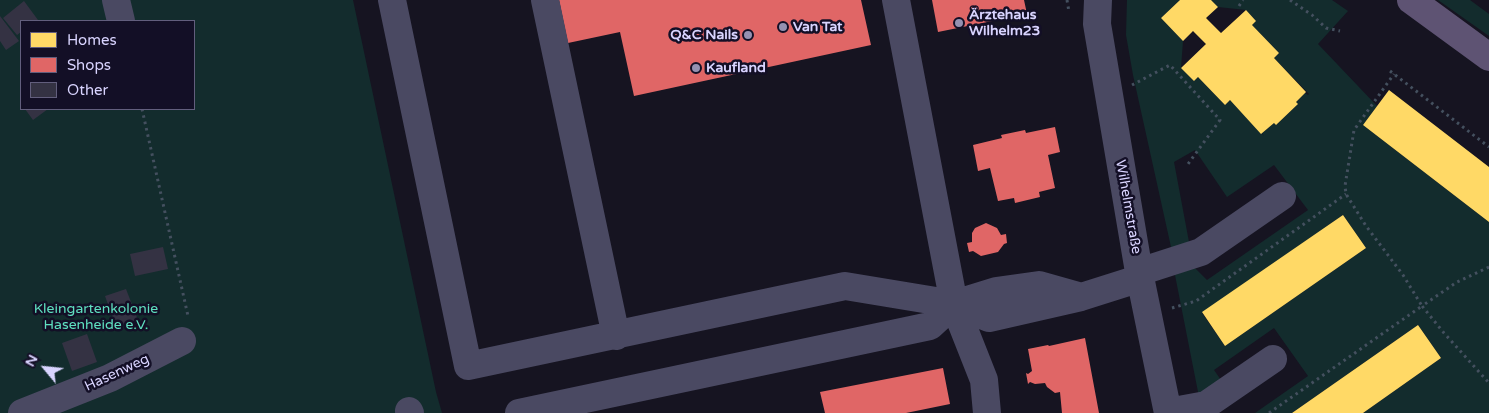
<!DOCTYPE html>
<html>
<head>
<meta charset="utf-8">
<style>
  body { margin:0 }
  #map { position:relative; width:1489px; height:413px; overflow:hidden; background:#161421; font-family:"Varela Round",sans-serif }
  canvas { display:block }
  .legend { position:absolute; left:20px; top:20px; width:175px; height:90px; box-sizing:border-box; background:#130f26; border:1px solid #625e7d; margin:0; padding:6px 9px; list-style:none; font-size:15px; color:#d9d4ff }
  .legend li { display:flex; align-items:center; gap:10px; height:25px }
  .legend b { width:25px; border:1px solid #625e7d }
  .north { position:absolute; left:20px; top:343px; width:50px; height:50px; -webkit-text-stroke:4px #130f26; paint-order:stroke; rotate:298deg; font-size:14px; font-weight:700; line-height:20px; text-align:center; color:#d9d4ff }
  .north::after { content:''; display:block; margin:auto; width:18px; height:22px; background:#d9d4ff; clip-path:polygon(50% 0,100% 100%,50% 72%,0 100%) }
</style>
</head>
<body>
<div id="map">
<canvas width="1489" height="413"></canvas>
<ul class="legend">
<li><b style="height:14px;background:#ffd966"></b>Homes</li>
<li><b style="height:14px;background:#e06666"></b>Shops</li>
<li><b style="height:14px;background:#343243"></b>Other</li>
</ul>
<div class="north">N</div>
</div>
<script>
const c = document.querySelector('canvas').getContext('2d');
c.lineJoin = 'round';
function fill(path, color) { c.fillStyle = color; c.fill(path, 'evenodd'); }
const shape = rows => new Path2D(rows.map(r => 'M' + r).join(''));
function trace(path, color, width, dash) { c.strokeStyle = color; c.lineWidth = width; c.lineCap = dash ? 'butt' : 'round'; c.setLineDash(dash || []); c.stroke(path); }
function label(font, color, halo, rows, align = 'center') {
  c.font = font + ' "Varela Round",sans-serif'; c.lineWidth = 5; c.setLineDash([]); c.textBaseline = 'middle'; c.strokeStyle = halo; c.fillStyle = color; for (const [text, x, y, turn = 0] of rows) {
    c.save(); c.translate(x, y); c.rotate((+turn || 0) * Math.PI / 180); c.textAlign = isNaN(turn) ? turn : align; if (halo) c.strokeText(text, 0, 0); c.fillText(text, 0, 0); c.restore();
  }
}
fill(shape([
  [0,0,353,0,436,392,442,413,0,413],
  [21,21,194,21,194,109,21,109],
  [1127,0,1180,0,1161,18,1183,41,1181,68,1194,81,1198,77,1225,105,1230,100,1264,136,1262,133,1274,123,1276,125,1298,104,1296,102,1305,93,1308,95,1309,94,1274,58,1279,53,1252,25,1256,21,1246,10,1218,7,1211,0,1332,0,1348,11,1318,44,1377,106,1363,125,1489,222,1489,413,1363,413,1441,358,1418,325,1292,413,1255,413,1308,376,1274,328,1214,370,1223,383,1199,397,1175,275,1194,267,1207,280,1308,210,1274,165,1227,197,1195,150,1174,162,1189,242,1173,256,1133,75,1126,35],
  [1343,215,1366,248,1225,346,1202,313],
  [1438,0,1470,0,1489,14,1489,36]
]), '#132c2d');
fill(shape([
  [1180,0,1211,0,1218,7,1206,18,1221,33,1246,10,1256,21,1252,25,1279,53,1274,58,1306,92,1296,102,1298,104,1276,125,1274,123,1261,134,1230,100,1225,105,1198,77,1194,81,1181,68,1206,44,1193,31,1183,41,1161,18],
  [1389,90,1489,167,1489,222,1363,125],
  [1343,215,1366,248,1225,346,1202,312],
  [1418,325,1441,358,1363,413,1292,413]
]), '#ffd966');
fill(shape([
  [559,0,861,0,871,45,634,96,620,32,568,43],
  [932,0,1024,0,1027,14,938,32],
  [1055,127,1060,152,1048,155,1055,188,1039,192,1040,197,1015,203,1014,198,998,201,990,168,978,171,973,145,1002,138,1001,135,1025,130,1026,133],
  [986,223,997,228,1001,235,1006,234,1007,243,1004,244,998,252,981,256,973,251,969,252,967,243,972,242,972,233,975,228],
  [1085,338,1099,413,1062,413,1060,392,1055,393,1047,387,1045,383,1035,384,1030,382,1028,384,1026,373,1028,374,1032,371,1028,349,1048,345,1049,346],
  [943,368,950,404,906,413,825,413,820,392]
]), '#e06666');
fill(shape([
  [24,1,38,20,36,21,21,21,21,32,17,35,3,18],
  [0,16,19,41,6,50,0,41],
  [25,109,48,109,33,120],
  [163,247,168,269,135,276,130,254],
  [126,289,138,320,116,327,105,296],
  [87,334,97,362,72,371,62,343]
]), '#343243');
trace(shape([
  [1067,0,1069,12],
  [1290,0,1312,15,1326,28,1340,31],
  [1239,6,1243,0],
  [1390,71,1489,147],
  [1132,85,1170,65,1220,120,1188,164],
  [142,109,188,316],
  [1489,267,1457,282,1422,306,1444,333,1489,383],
  [1172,308,1196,301,1346,194],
  [1269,413,1422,306,1403,275,1366,226,1346,194,1345,186,1354,130,1394,74]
]), '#44505f', 3, [2.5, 4]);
trace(shape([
  [116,0,121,21],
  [392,0,468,366,845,286,954,304,989,318,1081,297,1141,278],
  [545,0,616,336],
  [896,0,954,304,984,380,987,413],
  [1098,0,1097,24,1139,272,1168,413],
  [1139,272,1201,252,1282,196],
  [409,411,410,413],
  [1168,412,1206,405,1273,359],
  [22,413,110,378,182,341],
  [519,413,930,326,954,304,996,291,1039,285,1078,296]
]), '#4a4962', 28);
trace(shape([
  [1411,0,1489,57]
]), '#5e5373', 28);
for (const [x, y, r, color] of [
  [959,23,5,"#9591b1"],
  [783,27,5,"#9591b1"],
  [748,35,5,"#9591b1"],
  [696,68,5,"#9591b1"]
]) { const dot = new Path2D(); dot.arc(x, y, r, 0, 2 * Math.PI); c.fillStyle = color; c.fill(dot); trace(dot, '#130f26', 2); }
label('bold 14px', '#d9d4ff', '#130f26', [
  ["Ärztehaus",969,15],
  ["Wilhelm23",969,31],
  ["Van Tat",793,27],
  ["Q&C Nails",738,35,"right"],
  ["Kaufland",706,68]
], 'left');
label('14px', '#d9d4ff', '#130f26', [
  ["Wilhelmstraße",1128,207,80],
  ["Hasenweg",117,373,-25]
]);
label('14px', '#5fe0c0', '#130f26', [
  ["Kleingartenkolonie",96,309],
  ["Hasenheide e.V.",96,325]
]);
</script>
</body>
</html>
